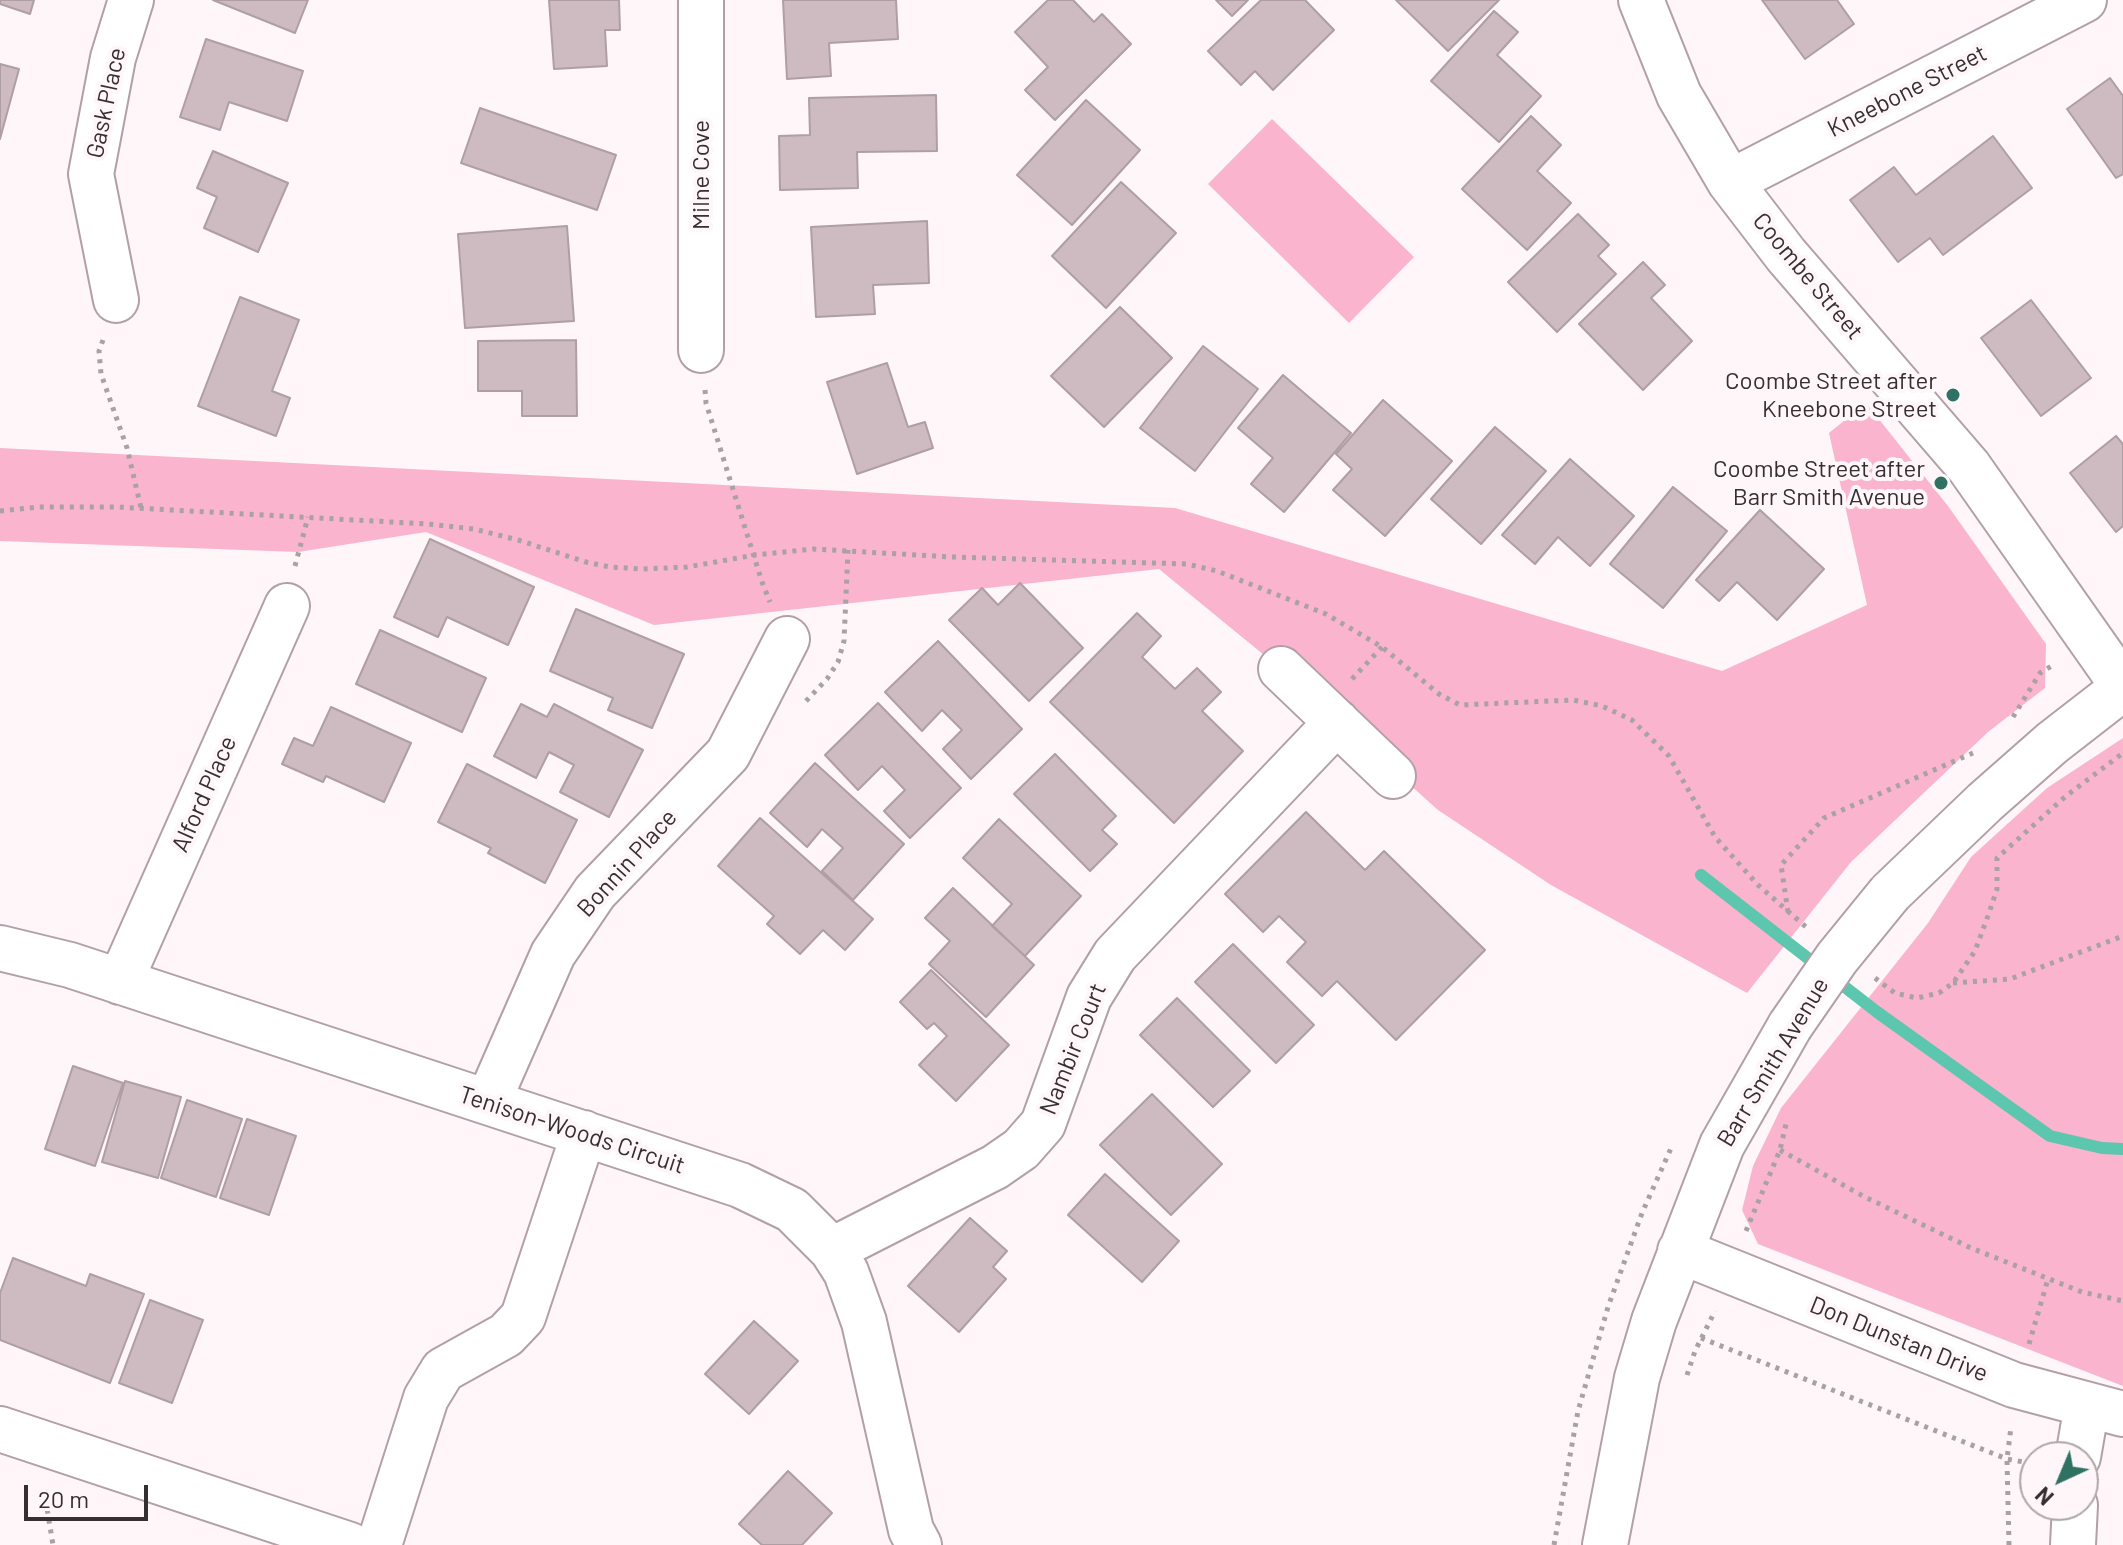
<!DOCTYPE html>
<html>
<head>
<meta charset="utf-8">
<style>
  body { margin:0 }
  #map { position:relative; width:2123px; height:1545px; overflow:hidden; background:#fef6f8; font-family:Barlow,sans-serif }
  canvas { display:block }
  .north { position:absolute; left:2019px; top:1441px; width:80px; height:80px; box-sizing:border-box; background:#fef6f8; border:2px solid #aea6a8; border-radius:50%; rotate:224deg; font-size:22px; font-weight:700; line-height:32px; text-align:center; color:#362f31 }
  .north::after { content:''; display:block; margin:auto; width:28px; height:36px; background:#2f7264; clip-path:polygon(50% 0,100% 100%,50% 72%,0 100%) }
  .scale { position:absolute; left:24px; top:1485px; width:124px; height:36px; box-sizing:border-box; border:4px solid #362f31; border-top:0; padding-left:10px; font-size:24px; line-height:28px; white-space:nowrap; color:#362f31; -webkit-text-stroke:6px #fef6f8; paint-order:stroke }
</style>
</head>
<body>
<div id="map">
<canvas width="2123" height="1545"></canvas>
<div class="north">N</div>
<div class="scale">20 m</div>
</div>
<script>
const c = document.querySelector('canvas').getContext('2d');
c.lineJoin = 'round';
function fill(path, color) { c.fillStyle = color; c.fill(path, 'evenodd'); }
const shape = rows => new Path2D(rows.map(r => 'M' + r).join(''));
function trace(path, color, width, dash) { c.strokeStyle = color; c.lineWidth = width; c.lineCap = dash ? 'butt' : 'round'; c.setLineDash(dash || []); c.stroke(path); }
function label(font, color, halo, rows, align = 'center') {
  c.font = font + ' Barlow,sans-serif'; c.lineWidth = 8; c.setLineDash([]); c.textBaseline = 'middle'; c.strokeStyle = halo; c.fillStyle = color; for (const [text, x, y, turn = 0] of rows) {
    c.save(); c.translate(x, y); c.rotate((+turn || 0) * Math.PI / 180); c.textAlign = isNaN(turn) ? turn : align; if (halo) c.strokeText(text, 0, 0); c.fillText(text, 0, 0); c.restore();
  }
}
fill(shape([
  [1272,119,1414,257,1349,323,1208,184],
  [1866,403,1948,506,2046,644,2045,688,1988,732,1851,862,1747,993,1551,885,1438,810,1281,669,1159,569,654,625,426,532,298,552,0,541,0,448,1175,508,1722,671,1867,605,1829,433],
  [2123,738,2123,1386,1758,1244,1742,1210,1753,1166,1781,1108,1928,923,1971,857,2047,788]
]), '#fab4cd');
trace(shape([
  [1701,875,1877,1012,2050,1136,2102,1148,2123,1149]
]), '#5cc6af', 12);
const building = shape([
  [0,0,34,0,30,14,0,4,0,0],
  [213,0,308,0,295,33,213,0],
  [549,0,619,0,620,30,605,30,607,66,554,69,549,0],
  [783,0,896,0,898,39,829,43,831,76,787,79,783,0],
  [1048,0,1073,0,1094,22,1102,14,1131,44,1055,120,1025,90,1048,67,1015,32,1048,0],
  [1216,0,1248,0,1232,16,1216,0],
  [1261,0,1305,0,1334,30,1273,90,1255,71,1241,85,1208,51,1261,0],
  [1396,0,1499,0,1448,51,1396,0],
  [1762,0,1837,0,1854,24,1805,59,1762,0],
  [1494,11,1518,32,1497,55,1541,96,1499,142,1431,81,1494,11],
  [206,39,303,71,287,121,229,102,220,130,180,117,206,39],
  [0,64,19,69,0,139,0,64],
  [2110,78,2123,96,2123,174,2116,178,2067,109,2110,78],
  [936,95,937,151,857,152,858,188,780,190,779,136,810,135,809,98,936,95],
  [1086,100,1140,150,1072,225,1017,175,1086,100],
  [480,108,616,155,597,210,461,163,480,108],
  [1531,116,1561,145,1537,171,1571,203,1527,250,1462,189,1531,116],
  [1993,136,2032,188,1943,255,1930,238,1898,262,1850,200,1894,167,1916,195,1993,136],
  [213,151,288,183,258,252,204,228,217,197,197,188,213,151],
  [1121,182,1176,233,1106,308,1052,256,1121,182],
  [1578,214,1609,245,1598,256,1616,274,1557,332,1508,282,1578,214],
  [927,221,929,283,873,285,875,314,816,317,811,227,927,221],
  [567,226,574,321,465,328,458,234,567,226],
  [1643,262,1665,285,1651,298,1692,341,1643,390,1579,324,1643,262],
  [240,297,299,320,272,391,290,398,276,436,198,406,240,297],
  [2031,300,2091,378,2041,416,1981,338,2031,300],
  [1120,307,1172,358,1104,427,1051,376,1120,307],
  [576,340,577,416,522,416,522,391,478,391,478,341,576,340],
  [1203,346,1258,389,1195,471,1140,428,1203,346],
  [887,363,908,427,925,422,933,448,857,474,827,382,887,363],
  [1283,375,1351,433,1284,512,1251,484,1273,458,1238,428,1283,375],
  [1383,400,1452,461,1385,536,1333,490,1352,469,1336,454,1383,400],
  [1495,427,1546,471,1481,544,1431,499,1495,427],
  [2116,436,2123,444,2123,526,2116,532,2070,473,2116,436],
  [1570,459,1634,516,1590,566,1558,537,1535,564,1502,535,1570,459],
  [1673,487,1727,531,1663,608,1610,564,1673,487],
  [1760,510,1824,569,1777,620,1737,582,1719,601,1696,580,1760,510],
  [430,539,534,587,508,645,447,617,438,637,394,617,430,539],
  [1020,583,1083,648,1029,701,949,620,982,588,998,605,1020,583],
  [576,609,684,654,652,728,608,710,613,698,550,671,576,609],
  [1137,613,1161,636,1142,657,1175,689,1197,668,1221,692,1202,711,1243,751,1174,823,1050,702,1137,613],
  [380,630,486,678,462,732,356,684,380,630],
  [938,641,1022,729,971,779,943,749,962,730,942,710,922,731,885,692,938,641],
  [878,703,961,788,910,838,884,811,905,790,882,766,858,790,825,755,878,703],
  [521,704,547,717,554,704,643,750,609,817,560,792,574,765,549,752,536,778,494,756,521,704],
  [331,707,411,743,384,802,326,776,323,782,282,764,294,738,313,746,331,707],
  [1055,754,1116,816,1102,830,1117,844,1090,871,1014,794,1055,754],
  [815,763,904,844,853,900,822,871,843,848,822,829,807,847,770,813,815,763],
  [467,764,577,820,545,883,488,853,491,848,438,822,467,764],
  [1306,812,1365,870,1384,851,1485,950,1396,1040,1337,981,1322,996,1287,962,1306,942,1279,916,1263,932,1225,894,1306,812],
  [760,818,873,919,845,950,823,930,800,954,767,924,774,916,718,866,760,818],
  [999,819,1081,896,1025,956,992,926,1012,904,963,858,999,819],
  [953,888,1034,965,986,1017,929,964,950,941,925,918,953,888],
  [1233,944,1314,1025,1276,1063,1195,982,1233,944],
  [931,970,1009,1045,956,1101,919,1065,947,1036,934,1023,927,1029,900,1002,931,970],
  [1177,998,1250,1071,1213,1107,1140,1035,1177,998],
  [73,1066,123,1083,95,1166,45,1149,73,1066],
  [125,1081,181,1097,158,1178,102,1162,125,1081],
  [1152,1094,1222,1164,1171,1215,1100,1145,1152,1094],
  [187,1100,242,1119,216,1197,161,1178,187,1100],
  [247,1119,296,1136,269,1215,220,1198,247,1119],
  [1105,1174,1179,1241,1142,1282,1068,1215,1105,1174],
  [970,1218,1007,1251,993,1267,1006,1279,959,1332,908,1286,970,1218],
  [13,1258,86,1286,90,1274,144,1294,110,1383,0,1340,0,1293,13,1258],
  [150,1300,203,1320,172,1403,119,1383,150,1300],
  [754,1321,798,1361,749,1414,705,1374,754,1321],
  [788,1471,832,1513,802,1545,762,1545,739,1524,788,1471]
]);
fill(building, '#cdbbc1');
trace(building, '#af9ea3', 2);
const minor = shape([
  [701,0,701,350],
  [1641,0,1679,95,1730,182,1786,255,1969,467,2123,686],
  [1730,182,2084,0],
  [116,300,91,174,113,58,131,0],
  [1281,669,1393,776],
  [1890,893,1985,802,2052,743,2123,688],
  [0,948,70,965,740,1185,792,1210,832,1250,846,1272,864,1322,911,1530,919,1545],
  [120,982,287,606],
  [488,1102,553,954,595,892,728,754,787,639],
  [832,1250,995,1167,1021,1149,1043,1124,1089,997,1115,955,1337,722],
  [1680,1251,2014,1385,2123,1414],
  [0,1429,350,1545],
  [2078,1457,2087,1405],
  [379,1545,426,1398,443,1370,506,1335,523,1317,584,1133],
  [1605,1545,1637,1378,1654,1321,1722,1145,1790,1026],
  [2073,1545,2075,1505]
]);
trace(minor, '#b2a0a6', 48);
trace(shape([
  [103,340,99,351,101,374,127,448,141,508],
  [705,390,706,403,762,582,770,602],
  [0,511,39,507,117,507,428,524,474,529,518,540,586,562,610,567,643,569,687,567,755,555,813,549,952,557,1187,564,1217,571,1326,614,1382,647,1439,694,1460,705,1573,700,1602,706,1632,720,1669,756,1715,837,1758,885,1806,927],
  [295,566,308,517],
  [1352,679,1382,647],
  [806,701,827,679,838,662,844,641,848,550],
  [2013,717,2040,673,2055,664],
  [1788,912,1781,865,1824,818,1973,753],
  [1875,978,1895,993,1917,998,1939,993,1953,983,1975,951,1989,913,1997,889,1997,858,2066,796,2123,753],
  [1953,983,2010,979,2123,936],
  [1780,1150,1863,1196,1971,1248,2082,1292,2123,1301],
  [1746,1231,1780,1150,1786,1124],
  [1701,1338,2007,1459,2035,1464],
  [2029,1344,2048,1279],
  [1687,1375,1695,1351,1715,1311],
  [44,1490,53,1545],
  [1554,1545,1578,1411,1608,1307,1642,1213,1672,1146],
  [2009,1545,2007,1459,2011,1427]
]), '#a9a1a3', 5, [4, 6]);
trace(minor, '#fff', 44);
const minorBridge = shape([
  [1790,1026,1837,958,1890,893]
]);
trace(minorBridge, '#b2a0a6', 48, []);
trace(minorBridge, '#fff', 44);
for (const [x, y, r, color] of [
  [1953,395,8,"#2f7264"],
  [1941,483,8,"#2f7264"]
]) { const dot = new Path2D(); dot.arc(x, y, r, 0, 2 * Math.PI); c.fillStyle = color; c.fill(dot); trace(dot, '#fef6f8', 3); }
label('24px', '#362f31', '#fef6f8', [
  ["Kneebone Street",1907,91,-27],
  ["Gask Place",106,103,-78],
  ["Milne Cove",701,175,-90],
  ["Coombe Street",1808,276,50],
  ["Alford Place",204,794,-66],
  ["Bonnin Place",627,863,-48],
  ["Nambir Court",1073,1049,-68],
  ["Barr Smith Avenue",1773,1062,-59],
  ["Tenison-Woods Circuit",572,1130,18],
  ["Don Dunstan Drive",1899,1339,22]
]);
label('24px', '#362f31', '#fef6f8', [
  ["Coombe Street after",1937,381],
  ["Kneebone Street",1937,409],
  ["Coombe Street after",1925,469],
  ["Barr Smith Avenue",1925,497]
], 'right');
</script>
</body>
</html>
